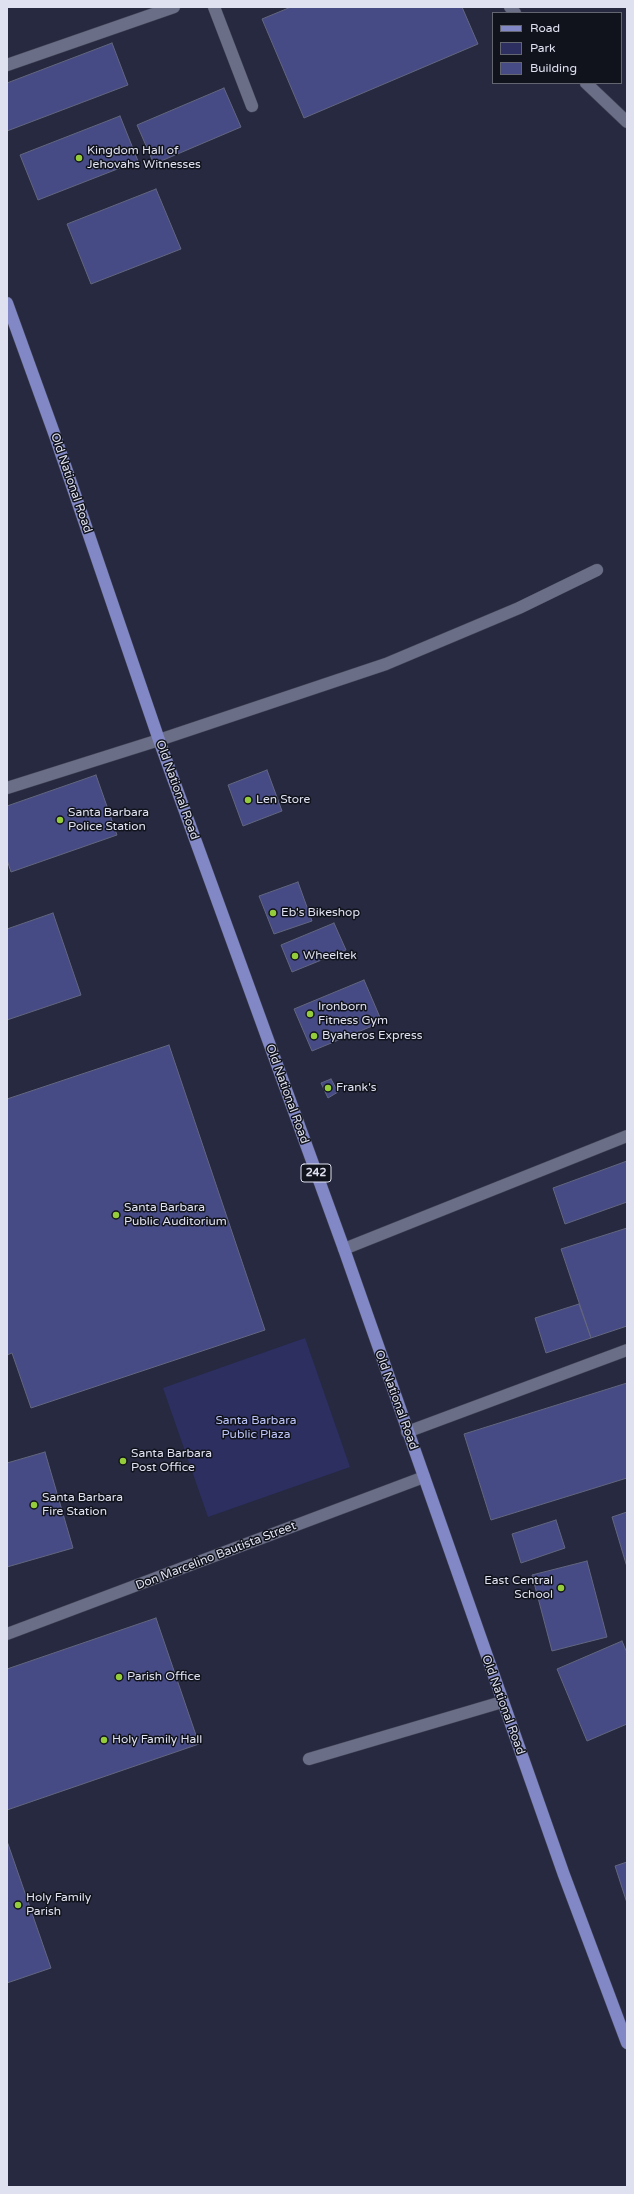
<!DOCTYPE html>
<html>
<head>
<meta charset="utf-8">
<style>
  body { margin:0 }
  #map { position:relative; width:634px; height:2194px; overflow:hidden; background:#26293f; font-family:"Varela Round",sans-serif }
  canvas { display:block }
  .frame { position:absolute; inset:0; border:8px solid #dfe1f0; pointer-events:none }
  .legend { position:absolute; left:492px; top:12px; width:130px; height:72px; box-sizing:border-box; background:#11131c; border:1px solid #636571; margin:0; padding:5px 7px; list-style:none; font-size:12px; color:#dfe1f0 }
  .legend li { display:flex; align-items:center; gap:8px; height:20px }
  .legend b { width:20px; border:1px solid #636571 }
</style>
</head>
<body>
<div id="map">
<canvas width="634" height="2194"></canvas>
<div class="frame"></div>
<ul class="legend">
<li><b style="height:5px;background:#8188c5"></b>Road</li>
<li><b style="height:11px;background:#2d2f60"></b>Park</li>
<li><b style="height:11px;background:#474b85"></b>Building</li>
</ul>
</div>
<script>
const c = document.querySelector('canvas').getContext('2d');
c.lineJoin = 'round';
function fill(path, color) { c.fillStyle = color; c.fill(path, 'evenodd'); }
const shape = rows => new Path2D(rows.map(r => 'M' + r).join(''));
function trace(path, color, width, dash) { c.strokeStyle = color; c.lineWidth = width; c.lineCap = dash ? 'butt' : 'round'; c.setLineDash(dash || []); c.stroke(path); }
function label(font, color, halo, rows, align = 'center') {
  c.font = font + ' "Varela Round",sans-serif'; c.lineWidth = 3; c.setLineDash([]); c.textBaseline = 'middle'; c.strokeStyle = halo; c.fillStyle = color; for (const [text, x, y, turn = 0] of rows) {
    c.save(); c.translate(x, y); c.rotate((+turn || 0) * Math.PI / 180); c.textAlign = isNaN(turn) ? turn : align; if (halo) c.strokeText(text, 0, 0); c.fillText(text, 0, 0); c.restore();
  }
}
fill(shape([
  [305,1338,350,1467,208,1517,163,1388]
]), '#2d2f60');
const building = shape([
  [291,7,462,7,478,44,304,118,262,19,291,7],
  [112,43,128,85,7,131,7,83,112,43],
  [224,88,241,127,154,164,137,125,224,88],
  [120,116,138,161,38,200,20,155,120,116],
  [156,189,181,249,91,284,67,224,156,189],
  [267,770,282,811,243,826,228,785,267,770],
  [96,775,117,835,11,872,7,860,7,806,96,775],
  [298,882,312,921,274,934,259,896,298,882],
  [53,913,81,995,7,1020,7,929,53,913],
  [334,923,346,950,292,972,281,945,334,923],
  [364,980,382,1022,312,1051,294,1009,364,980],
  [169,1045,265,1330,31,1408,12,1353,7,1355,7,1099,169,1045],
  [331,1079,338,1092,328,1098,321,1083,331,1079],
  [627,1161,627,1202,565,1224,553,1188,627,1161],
  [627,1228,627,1326,591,1338,561,1249,627,1228],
  [579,1304,591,1338,546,1353,535,1318,579,1304],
  [627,1383,627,1478,491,1520,464,1434,627,1383],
  [45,1452,73,1548,7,1567,7,1463,45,1452],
  [627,1512,627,1567,612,1517,627,1512],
  [556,1520,565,1548,521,1563,512,1534,556,1520],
  [587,1561,607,1637,552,1651,532,1575,587,1561],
  [156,1618,199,1744,7,1810,7,1669,156,1618],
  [622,1641,627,1653,627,1724,587,1741,557,1669,622,1641],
  [7,1841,51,1968,7,1983,7,1841],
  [627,1862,627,1903,615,1866,627,1862]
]);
fill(building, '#474b85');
trace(building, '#62667f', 1);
const minor = shape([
  [214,7,252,106],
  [510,7,515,13],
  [7,65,174,7],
  [586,83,627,122],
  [7,788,159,740,386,664,519,608,597,570],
  [344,1249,627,1136],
  [407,1432,627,1350],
  [7,1634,424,1477],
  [309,1759,502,1702]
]);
const major = shape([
  [7,303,54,433,159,740,344,1249,564,1875,627,2043]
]);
trace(minor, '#424356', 13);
trace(major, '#424356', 13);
trace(minor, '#6a6e87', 12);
trace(major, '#8188c5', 12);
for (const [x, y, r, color] of [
  [79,158,4,"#95cc3b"],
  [248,800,4,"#95cc3b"],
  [60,820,4,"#95cc3b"],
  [273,913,4,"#95cc3b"],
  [295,956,4,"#95cc3b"],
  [310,1014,4,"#95cc3b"],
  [314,1036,4,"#95cc3b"],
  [328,1088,4,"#95cc3b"],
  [116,1215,4,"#95cc3b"],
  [123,1461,4,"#95cc3b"],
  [34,1505,4,"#95cc3b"],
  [561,1588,4,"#95cc3b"],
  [119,1677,4,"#95cc3b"],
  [104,1740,4,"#95cc3b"],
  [18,1905,4,"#95cc3b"]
]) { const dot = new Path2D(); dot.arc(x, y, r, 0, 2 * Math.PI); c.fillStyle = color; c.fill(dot); trace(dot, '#11131c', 1.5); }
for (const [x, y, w] of [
  [316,1173,30]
]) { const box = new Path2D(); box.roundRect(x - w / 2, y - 9, w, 18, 3); c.fillStyle = '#11131c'; c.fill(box); trace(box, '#dfe1f0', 1); }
label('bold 11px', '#dfe1f0', null, [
  ["242",316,1173]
]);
label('12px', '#dfe1f0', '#11131c', [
  ["Kingdom Hall of",87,151],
  ["Jehovahs Witnesses",87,165],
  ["Len Store",256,800],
  ["Santa Barbara",68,813],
  ["Police Station",68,827],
  ["Eb's Bikeshop",281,913],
  ["Wheeltek",303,956],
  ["Ironborn",318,1007],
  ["Fitness Gym",318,1021],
  ["Byaheros Express",322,1036],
  ["Frank's",336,1088],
  ["Santa Barbara",124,1208],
  ["Public Auditorium",124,1222],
  ["Santa Barbara",131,1454],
  ["Post Office",131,1468],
  ["Santa Barbara",42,1498],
  ["Fire Station",42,1512],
  ["East Central",553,1581,"right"],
  ["School",553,1595,"right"],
  ["Parish Office",127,1677],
  ["Holy Family Hall",112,1740],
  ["Holy Family",26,1898],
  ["Parish",26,1912]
], 'left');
label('12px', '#dfe1f0', '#11131c', [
  ["Old National Road",71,483,71],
  ["Old National Road",177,790,70],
  ["Old National Road",287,1094,70],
  ["Old National Road",396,1400,70],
  ["Don Marcelino Bautista Street",216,1556,-21],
  ["Old National Road",503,1705,70]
]);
label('12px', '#bbc3f8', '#11131c', [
  ["Santa Barbara",256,1421],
  ["Public Plaza",256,1435]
]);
</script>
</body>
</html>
